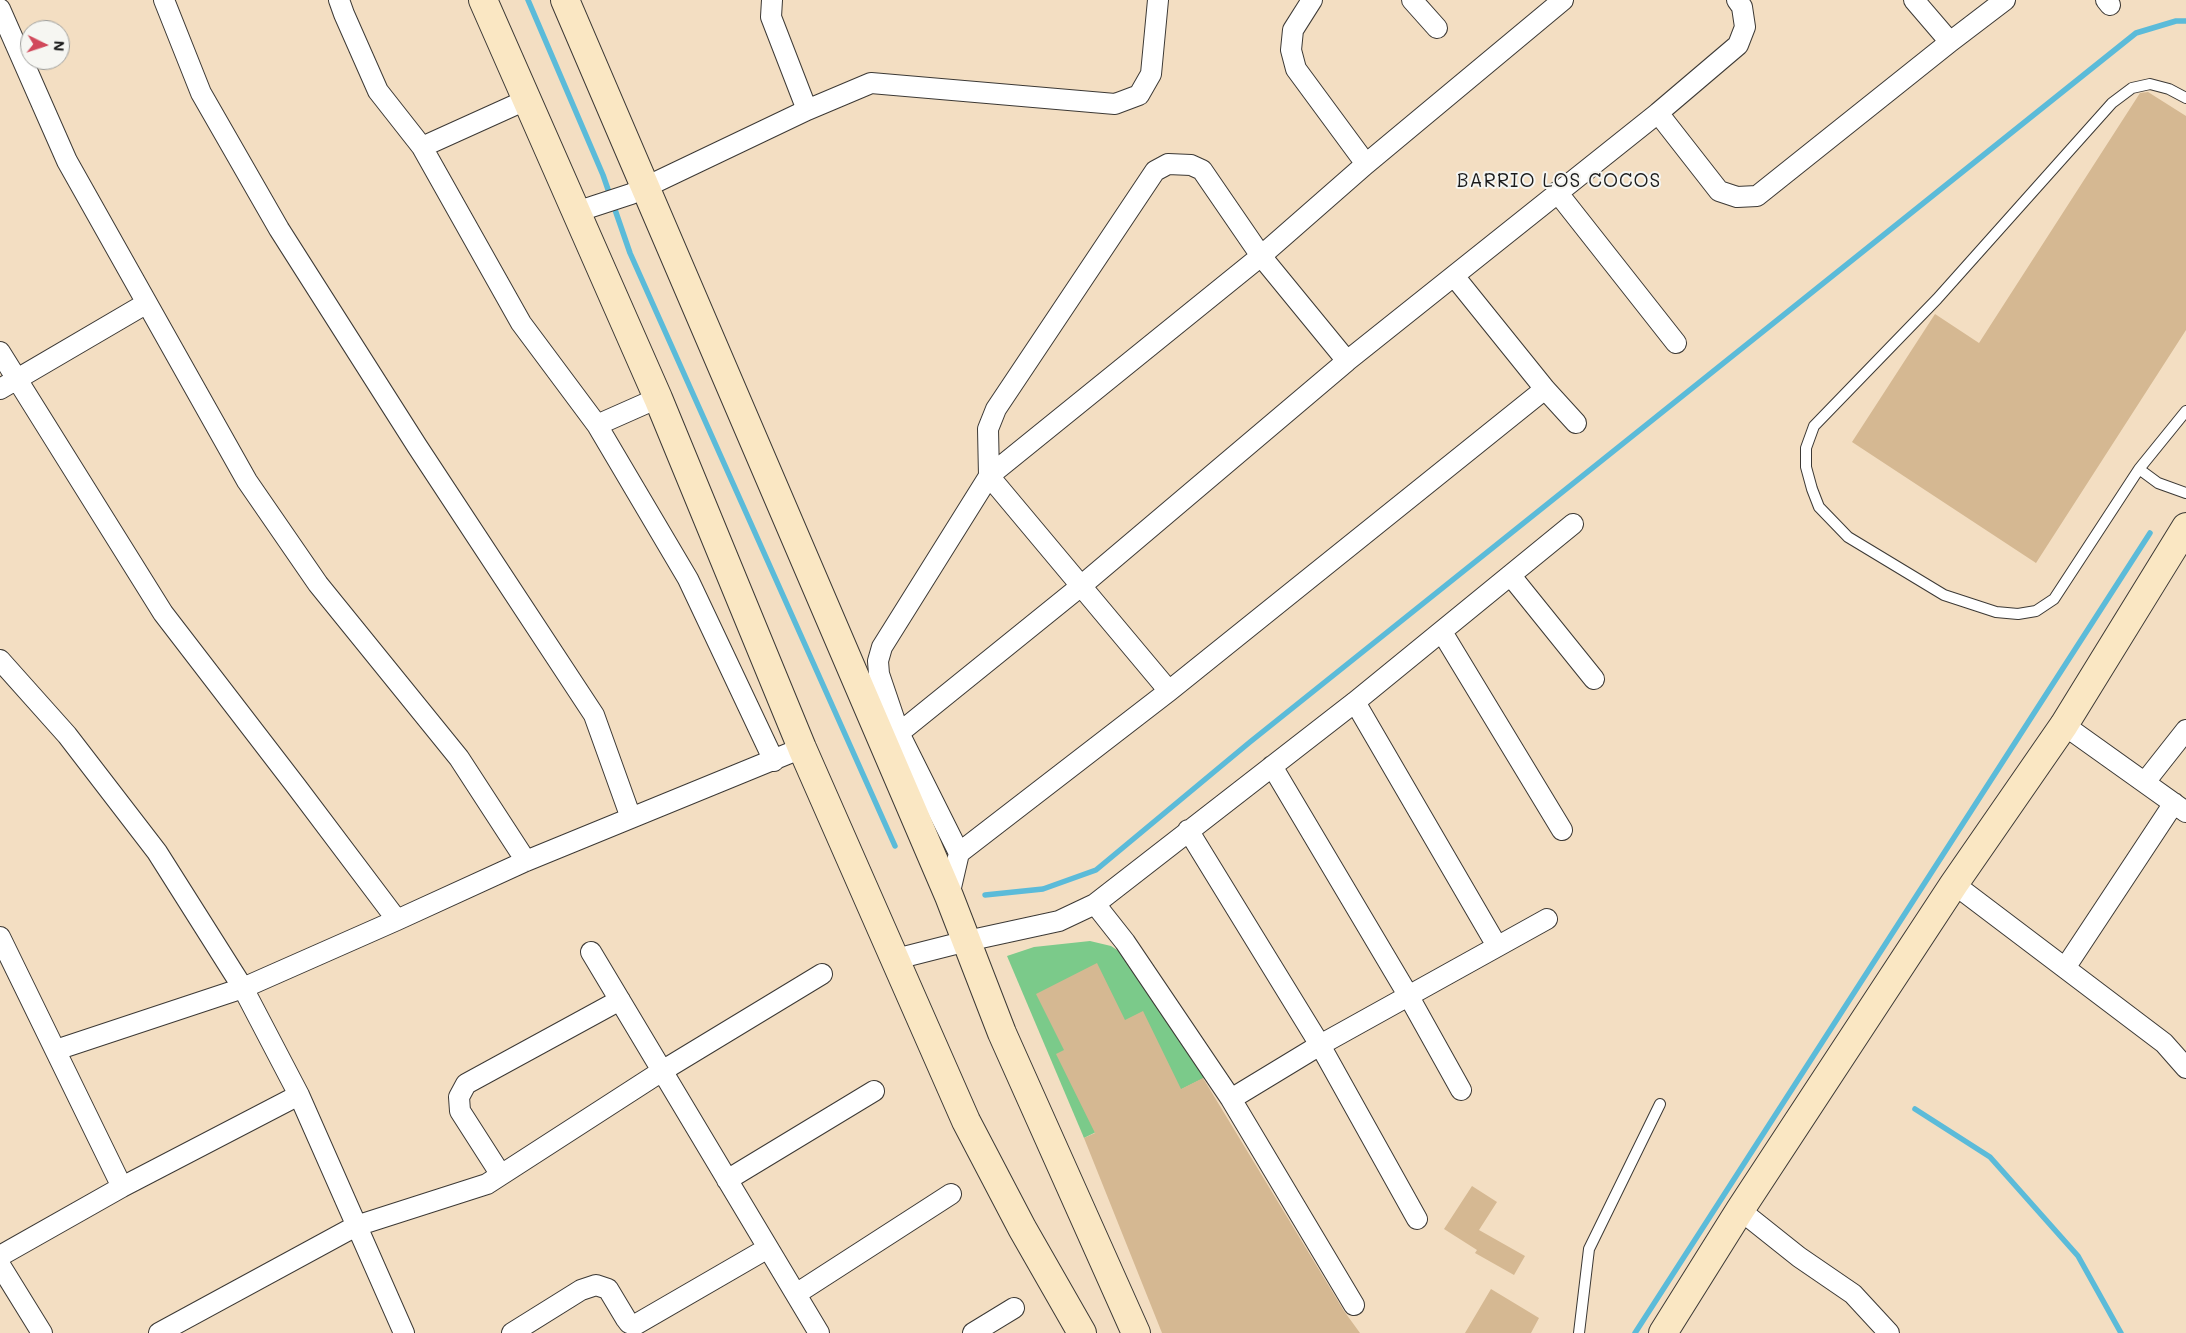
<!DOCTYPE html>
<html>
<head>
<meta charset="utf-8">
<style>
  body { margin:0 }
  #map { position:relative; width:2186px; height:1333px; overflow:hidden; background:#f3dec2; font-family:Mali,sans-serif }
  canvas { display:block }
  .north { position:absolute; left:20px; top:20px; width:50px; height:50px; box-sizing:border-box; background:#f6f6f2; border:1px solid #9f9f9c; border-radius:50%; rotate:94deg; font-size:14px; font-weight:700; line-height:20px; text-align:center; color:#1c1c1c }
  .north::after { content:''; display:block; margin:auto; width:18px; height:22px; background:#d1495b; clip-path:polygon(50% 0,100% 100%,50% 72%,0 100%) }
</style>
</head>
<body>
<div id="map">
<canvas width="2186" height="1333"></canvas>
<div class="north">N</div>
</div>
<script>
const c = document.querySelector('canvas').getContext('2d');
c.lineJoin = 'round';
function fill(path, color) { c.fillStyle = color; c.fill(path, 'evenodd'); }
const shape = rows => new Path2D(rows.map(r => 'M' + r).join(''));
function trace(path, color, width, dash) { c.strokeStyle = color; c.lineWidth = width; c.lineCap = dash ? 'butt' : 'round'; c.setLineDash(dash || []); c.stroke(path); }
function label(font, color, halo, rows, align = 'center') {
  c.font = font + ' Mali,sans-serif'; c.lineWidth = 4; c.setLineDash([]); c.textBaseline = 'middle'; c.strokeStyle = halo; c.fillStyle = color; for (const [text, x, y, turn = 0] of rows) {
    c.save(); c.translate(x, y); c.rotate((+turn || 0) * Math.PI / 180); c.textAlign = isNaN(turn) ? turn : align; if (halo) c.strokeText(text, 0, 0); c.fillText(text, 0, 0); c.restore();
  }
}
fill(shape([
  [1090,941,1111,946,1128,957,1204,1078,1084,1138,1007,956,1034,947]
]), '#7bca8a');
trace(shape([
  [528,0,603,175,630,253,895,846],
  [985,895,1043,889,1096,870,1250,742,2136,33,2176,21,2186,21],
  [1915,1109,1990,1157,2078,1256,2121,1333],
  [1635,1333,2150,533]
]), '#5bbbd9', 5.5);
fill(shape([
  [2148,92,2186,116,2186,330,2036,563,1852,442,1935,314,1979,343,2140,93],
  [1097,963,1125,1020,1143,1011,1181,1089,1203,1078,1344,1311,1360,1333,1162,1333,1084,1138,1095,1133,1056,1054,1064,1050,1036,994],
  [1472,1186,1497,1202,1479,1230,1525,1256,1514,1275,1475,1253,1477,1250,1444,1229],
  [1491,1289,1539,1318,1531,1333,1465,1333]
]), '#d5b892');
const lane = shape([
  [2186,98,2169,89,2150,84,2132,88,2112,103,1937,299,1814,426,1806,448,1806,467,1812,489,1819,507,1848,537,1944,595,1996,612,2018,614,2036,611,2054,599,2139,469,2186,411],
  [2139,469,2158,483,2186,493],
  [1579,1333,1589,1249,1660,1104]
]);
const street = shape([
  [164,0,201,93,279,229,417,446,594,715,631,818],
  [339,0,344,14,378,91,422,147,521,323,597,425,688,579,774,761],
  [772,0,771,17,807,110],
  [1312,0,1293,30,1291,50,1296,69,1366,164],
  [1412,0,1437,28],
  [1914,0,1950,42],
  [2106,0,2110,5],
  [0,9,67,161,247,481,318,584,459,758,526,861],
  [1658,113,1719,191,1737,197,1757,196,1950,42,2005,0],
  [422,147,526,100],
  [1557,192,1676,343],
  [576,212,631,194,807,110,871,83,1115,104,1139,95,1151,74,1158,0],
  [1454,276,1545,389,1576,423],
  [0,352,163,613,296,786,397,920],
  [0,389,147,303],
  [597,425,658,398],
  [1511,576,1594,679],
  [1442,632,1562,830],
  [0,660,67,735,157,852,243,988,299,1095,404,1333],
  [1169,691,989,476,988,429,996,409,1155,171,1168,164,1191,165,1202,170,1261,256,1347,361],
  [1355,702,1497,946],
  [2064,725,2186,812],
  [899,733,1081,586,1347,361,1658,113,1738,45,1745,27,1742,7,1737,0],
  [1272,766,1408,995,1461,1090],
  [2145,782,2186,730],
  [1188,830,1320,1045,1417,1219],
  [959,853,1169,691,1545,389],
  [1954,884,2164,1043,2186,1068],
  [949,896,959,853,899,733,879,674,878,661,882,647,989,476,1261,256,1366,164,1563,0],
  [1095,904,1125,942,1231,1099,1354,1305],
  [0,937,122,1187],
  [591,952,819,1333],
  [896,959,967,941,1059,921,1095,904,1355,702,1573,524],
  [2065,968,2174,803],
  [56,1050,243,988,397,920,526,861,802,748],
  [1231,1099,1320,1045,1547,919],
  [501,1175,460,1111,459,1097,466,1084,620,1000],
  [727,1180,874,1091],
  [1740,1210,1799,1257,1853,1294,1889,1333],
  [0,1256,122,1187,299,1095],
  [0,1265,42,1333],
  [796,1294,951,1194],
  [159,1333,356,1226,487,1184,662,1071,822,974],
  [512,1333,581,1290,596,1285,608,1289,626,1319,629,1323,635,1325,768,1248],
  [973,1333,1014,1308]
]);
const secondary = shape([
  [483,0,658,398,802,748,966,1121,1022,1228,1082,1333],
  [565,0,949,896,1002,1033,1136,1333],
  [1663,1333,1740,1210,1954,884,2064,725,2186,527]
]);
trace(lane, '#3c3935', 12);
trace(street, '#3c3935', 22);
trace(secondary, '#3c3935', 30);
trace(lane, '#fff', 10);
trace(street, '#fff', 20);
trace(secondary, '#fae7c3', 28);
c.letterSpacing = '1px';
label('19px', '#1c1c1c', '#f6f6f2', [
  ["BARRIO LOS COCOS",1559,181]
]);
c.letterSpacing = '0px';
</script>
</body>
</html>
